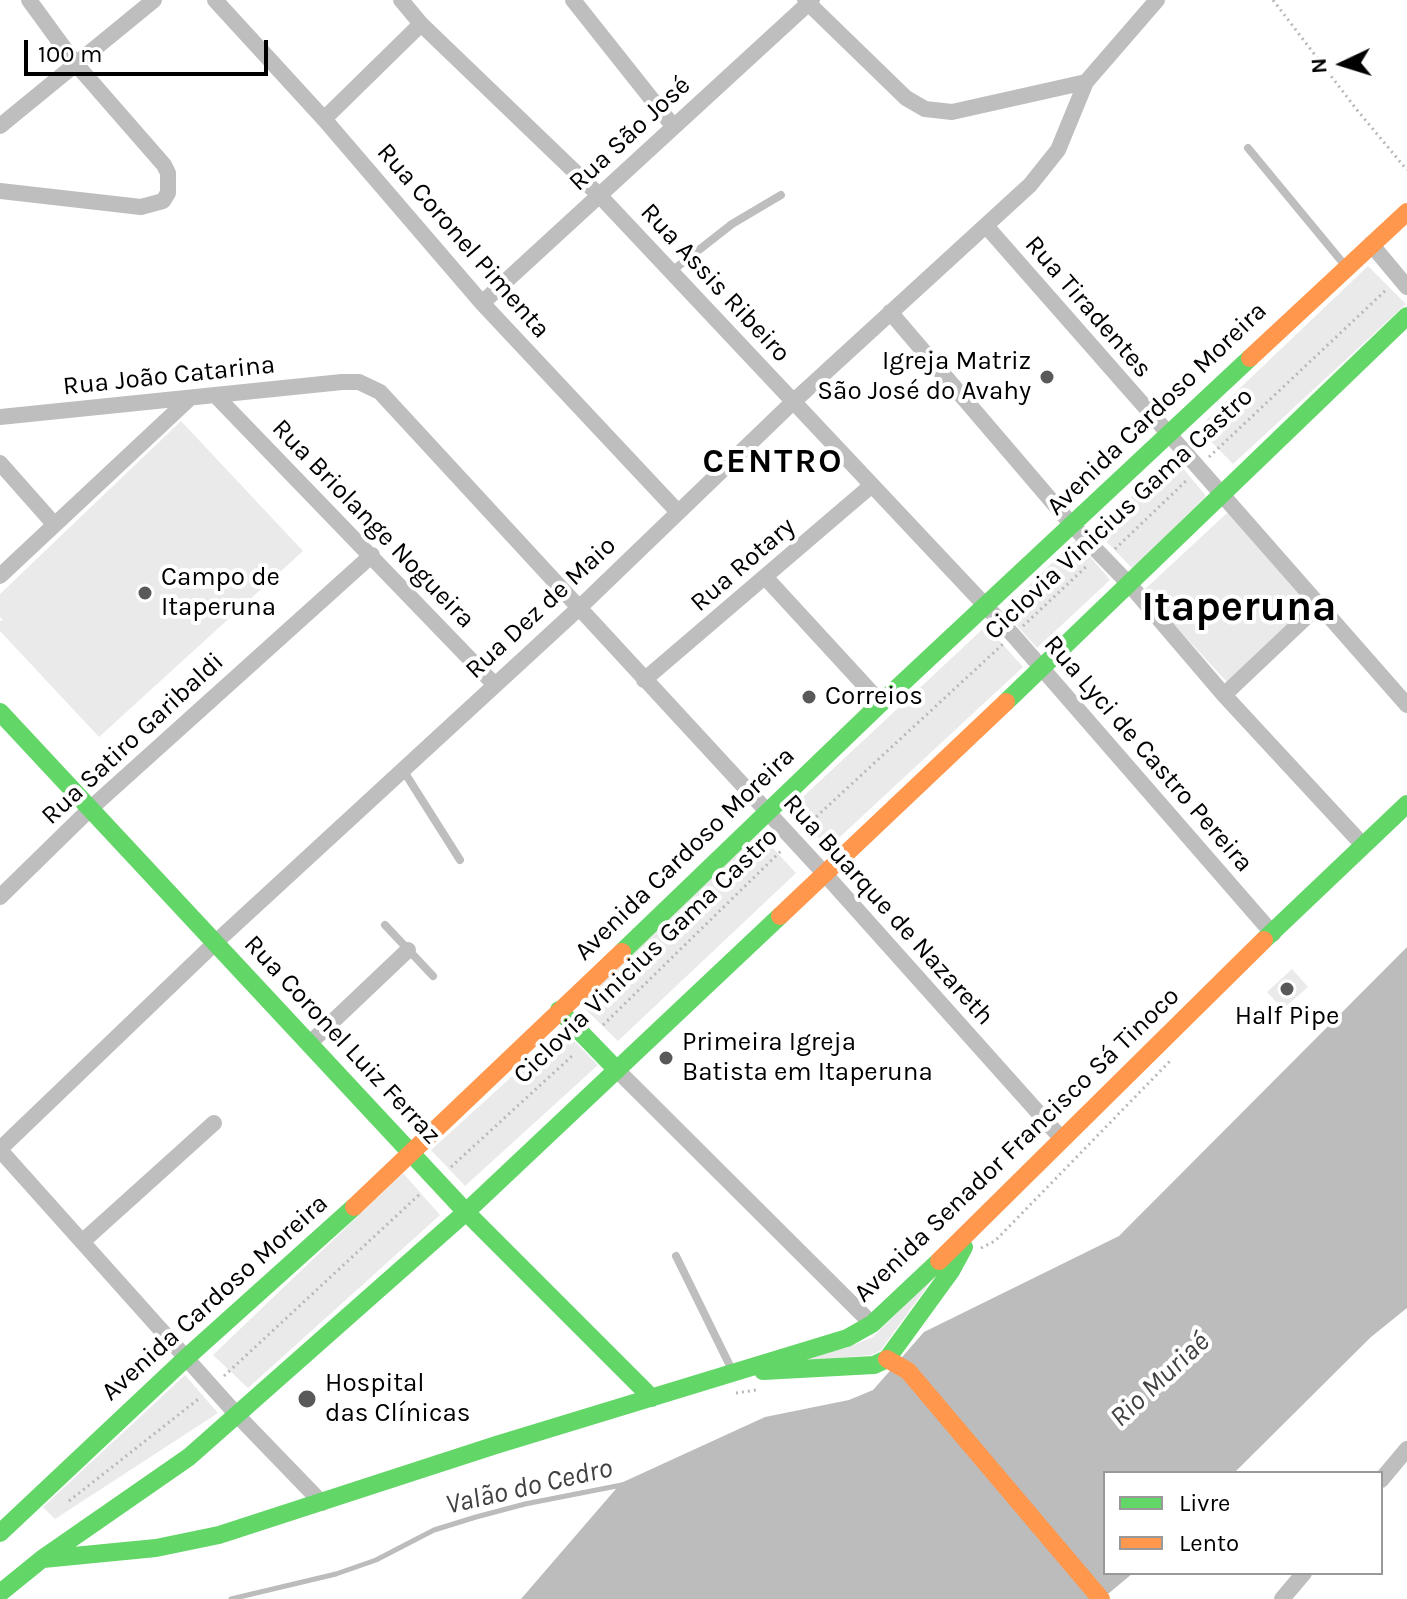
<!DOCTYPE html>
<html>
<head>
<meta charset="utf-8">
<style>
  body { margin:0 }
  #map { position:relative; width:1407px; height:1599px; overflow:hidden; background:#fff; font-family:Karla,sans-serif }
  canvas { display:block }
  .legend { position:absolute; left:1103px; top:1471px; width:280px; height:104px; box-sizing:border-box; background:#fff; border:2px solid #999; margin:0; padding:10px 14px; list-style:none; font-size:24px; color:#000 }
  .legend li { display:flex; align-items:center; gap:16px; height:40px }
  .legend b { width:40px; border:2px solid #999 }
  .north { position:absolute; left:1303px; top:24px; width:80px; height:80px; -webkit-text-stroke:6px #fff; paint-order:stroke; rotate:266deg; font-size:22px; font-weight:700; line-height:32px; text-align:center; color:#000 }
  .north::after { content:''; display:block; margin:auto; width:28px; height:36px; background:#000; clip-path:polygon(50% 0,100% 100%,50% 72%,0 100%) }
  .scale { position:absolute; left:24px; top:40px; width:244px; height:36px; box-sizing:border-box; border:4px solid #000; border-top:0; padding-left:10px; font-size:24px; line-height:28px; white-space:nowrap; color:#000; -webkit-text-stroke:6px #fff; paint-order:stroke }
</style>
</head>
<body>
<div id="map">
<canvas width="1407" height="1599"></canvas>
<ul class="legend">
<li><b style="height:10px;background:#63d668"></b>Livre</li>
<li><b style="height:10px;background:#ff974d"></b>Lento</li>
</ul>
<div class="north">N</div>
<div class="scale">100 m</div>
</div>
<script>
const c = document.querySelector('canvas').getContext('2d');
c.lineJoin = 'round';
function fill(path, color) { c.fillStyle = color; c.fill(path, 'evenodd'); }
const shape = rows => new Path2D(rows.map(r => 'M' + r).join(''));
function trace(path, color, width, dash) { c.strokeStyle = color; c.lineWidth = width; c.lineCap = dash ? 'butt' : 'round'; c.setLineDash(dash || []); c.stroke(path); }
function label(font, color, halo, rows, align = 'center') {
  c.font = font + ' Karla,sans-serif'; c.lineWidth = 8; c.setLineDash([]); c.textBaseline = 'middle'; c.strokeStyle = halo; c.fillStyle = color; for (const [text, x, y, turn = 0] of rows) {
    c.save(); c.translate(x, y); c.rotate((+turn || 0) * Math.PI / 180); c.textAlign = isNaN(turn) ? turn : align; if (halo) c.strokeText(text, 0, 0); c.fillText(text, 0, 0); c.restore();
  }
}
fill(shape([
  [1368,266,1406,304,1233,464,1198,428],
  [181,421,303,551,99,737,0,631,0,621,3,620,0,617,0,594],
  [1173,456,1206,496,1133,569,1096,531],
  [1228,512,1312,603,1227,682,1143,591],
  [1076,540,1110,580,1037,648,1003,610],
  [986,626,1023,667,828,848,791,808],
  [759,833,796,873,618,1041,580,1004],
  [1292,969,1308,987,1283,1009,1267,992],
  [563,1030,598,1065,465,1186,431,1150],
  [403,1173,440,1215,248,1388,213,1355],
  [937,1273,880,1351,871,1355,785,1363,846,1348,873,1337],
  [185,1375,218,1413,55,1519,43,1507]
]), '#eaeaea');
fill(shape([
  [1407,947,1407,1308,1371,1337,1234,1473,1105,1473,1105,1573,1133,1573,1102,1599,521,1599,621,1483,765,1417,849,1400,873,1390,924,1332,1119,1236]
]), '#bcbcbc');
trace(shape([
  [231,1599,336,1574,376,1560,434,1530,476,1517,525,1504,627,1484]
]), '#bcbcbc', 5);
trace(shape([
  [1273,0,1357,110,1407,170],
  [1209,457,1387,289],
  [1115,549,1187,480],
  [1023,626,1088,565],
  [803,829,1003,644],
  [603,1025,781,851],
  [451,1167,572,1056],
  [981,1248,995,1241,1171,1060],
  [224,1376,421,1193],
  [736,1393,756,1390],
  [69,1501,201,1397]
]), '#b8b8b8', 3, [2, 4]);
trace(shape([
  [1248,148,1343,263],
  [672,271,732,224,781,195],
  [403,770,460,860],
  [385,925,433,976],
  [676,1256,733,1372]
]), '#bebebe', 8);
trace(shape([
  [215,0,324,119,482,303,678,512],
  [401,0,421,24,600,196,1013,635,1273,934],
  [573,0,673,126],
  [805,0,906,98,925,109,952,112,1086,82],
  [324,119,421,24],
  [0,126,154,0],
  [0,191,141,207,163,201,168,193,168,173,164,165,75,63,29,0],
  [987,227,1407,705],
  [1371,244,1407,287],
  [482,303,812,0],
  [890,312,1073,526,1130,585,1224,695,1362,844],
  [217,397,495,685],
  [0,417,342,382,359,382,380,392,824,873,1061,1138],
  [0,463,54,524],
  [0,576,188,400],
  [766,578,881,703],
  [644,680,872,485],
  [1224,695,1318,606],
  [0,897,91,808,372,555],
  [310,1043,408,950],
  [617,1070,872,1324],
  [0,1149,216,942,579,608,794,401,1030,185,1058,150,1086,82,1157,0],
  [0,1150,238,1416,322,1503],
  [82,1242,214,1123],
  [1381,1480,1407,1449],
  [1282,1599,1304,1573]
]), '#bebebe', 16);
trace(shape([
  [1006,702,1407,316],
  [0,712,466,1212,652,1398],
  [1264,940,1407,804],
  [622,952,881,703,1250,358],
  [559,1010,617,1070],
  [763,1371,874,1365,887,1359,951,1271,964,1247],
  [0,1533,186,1358,354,1207],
  [43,1559,156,1548,219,1535,496,1445,847,1338,872,1324,939,1261],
  [0,1593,42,1559,189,1457,466,1212,780,916]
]), '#63d668', 18);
trace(shape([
  [1250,358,1407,212],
  [780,916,1006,702],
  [354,1207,622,952],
  [939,1261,1264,940],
  [887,1359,908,1371,1101,1599]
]), '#ff974d', 18);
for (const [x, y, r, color] of [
  [1047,377,8,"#595959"],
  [145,593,8,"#595959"],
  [809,697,8,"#595959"],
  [1287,989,8,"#595959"],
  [666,1058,8,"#595959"],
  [307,1399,10,"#595959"]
]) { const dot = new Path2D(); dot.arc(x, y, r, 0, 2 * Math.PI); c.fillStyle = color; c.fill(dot); trace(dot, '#fff', 3); }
label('26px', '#000', '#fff', [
  ["Rua São José",630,134,-43],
  ["Rua Coronel Pimenta",463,241,49],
  ["Rua Assis Ribeiro",715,283,47],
  ["Rua Tiradentes",1088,307,49],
  ["Rua João Catarina",169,376,-6],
  ["Avenida Cardoso Moreira",1157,409,-44],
  ["Ciclovia Vinicius Gama Castro",1119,514,-43],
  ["Rua Briolange Nogueira",373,524,46],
  ["Rua Rotary",743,565,-41],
  ["Rua Dez de Maio",541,608,-43],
  ["Rua Satiro Garibaldi",133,739,-43],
  ["Rua Lyci de Castro Pereira",1148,754,49],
  ["Avenida Cardoso Moreira",685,854,-44],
  ["Rua Buarque de Nazareth",888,910,48],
  ["Ciclovia Vinicius Gama Castro",646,956,-44],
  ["Rua Coronel Luiz Ferraz",342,1040,47],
  ["Avenida Senador Francisco Sá Tinoco",1017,1145,-44],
  ["Avenida Cardoso Moreira",215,1298,-42]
]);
label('26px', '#000', '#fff', [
  ["Igreja Matriz",1031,362,"right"],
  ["São José do Avahy",1031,392,"right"],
  ["Campo de",161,578],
  ["Itaperuna",161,608],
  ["Correios",825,697],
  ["Half Pipe",1287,1017,"center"],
  ["Primeira Igreja",682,1043],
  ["Batista em Itaperuna",682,1073],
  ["Hospital",325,1384],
  ["das Clínicas",325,1414]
], 'left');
label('italic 28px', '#414141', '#fff', [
  ["Rio Muriaé",1160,1380,-43],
  ["Valão do Cedro",529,1487,-13]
]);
c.letterSpacing = '2px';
label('bold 34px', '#000', '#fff', [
  ["CENTRO",773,462]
]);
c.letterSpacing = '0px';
label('bold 42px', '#000', '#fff', [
  ["Itaperuna",1239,608]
]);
</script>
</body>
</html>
